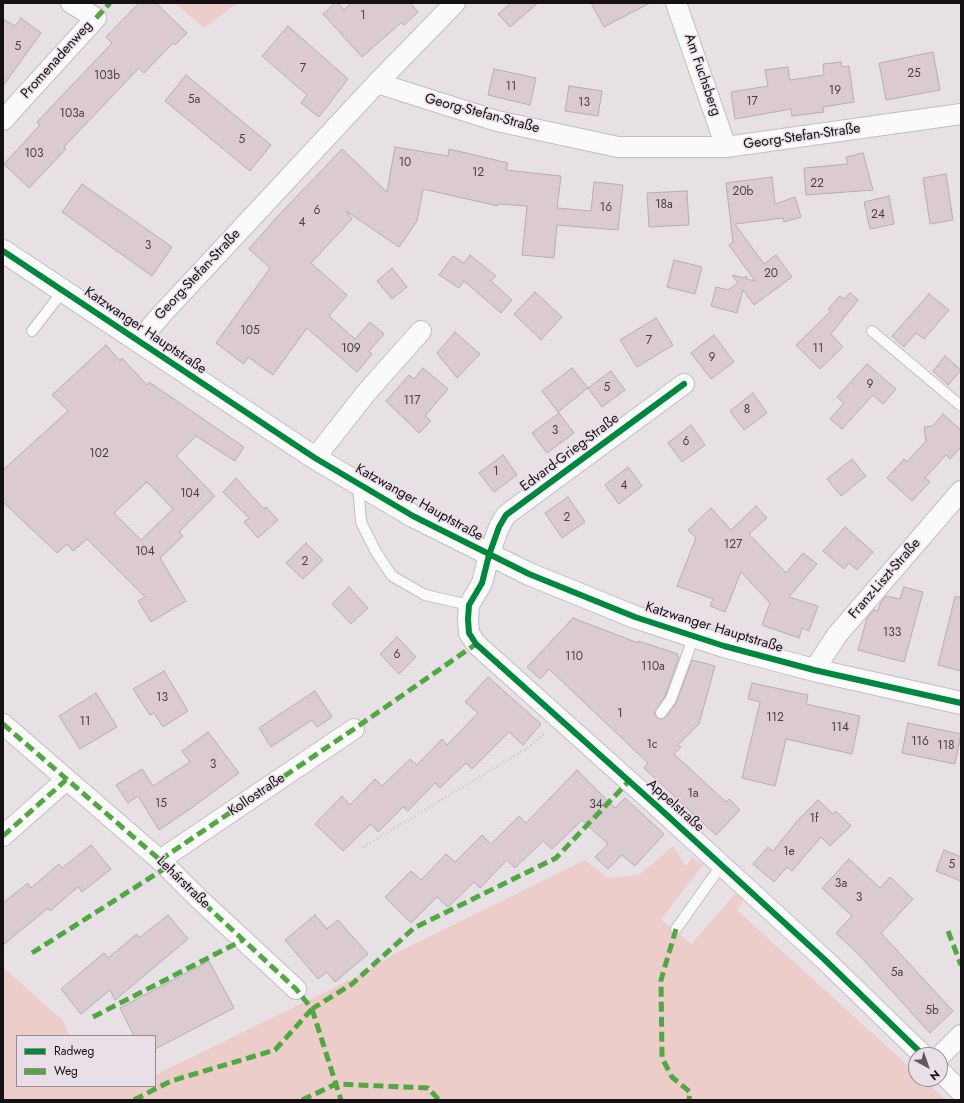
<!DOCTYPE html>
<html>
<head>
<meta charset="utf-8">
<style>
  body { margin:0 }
  #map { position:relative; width:964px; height:1103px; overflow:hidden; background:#e7e1e6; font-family:Jost,sans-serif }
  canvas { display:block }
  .frame { position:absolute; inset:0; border:4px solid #141013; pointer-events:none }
  .legend { position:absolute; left:16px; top:1035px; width:140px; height:52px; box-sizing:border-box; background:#eadee8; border:1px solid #948c93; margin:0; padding:5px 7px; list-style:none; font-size:12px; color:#141013 }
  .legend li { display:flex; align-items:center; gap:8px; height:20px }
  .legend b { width:20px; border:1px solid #948c93 }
  .north { position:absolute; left:908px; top:1047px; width:40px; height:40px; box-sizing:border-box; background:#eadee8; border:1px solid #948c93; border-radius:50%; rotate:140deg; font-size:11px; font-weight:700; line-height:16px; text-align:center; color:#141013 }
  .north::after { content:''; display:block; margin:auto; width:14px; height:18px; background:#5e595d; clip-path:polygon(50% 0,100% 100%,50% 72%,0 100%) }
</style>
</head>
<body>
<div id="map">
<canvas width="964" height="1103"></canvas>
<div class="frame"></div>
<ul class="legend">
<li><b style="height:5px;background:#00873e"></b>Radweg</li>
<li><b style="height:5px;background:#51a842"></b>Weg</li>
</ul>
<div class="north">N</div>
</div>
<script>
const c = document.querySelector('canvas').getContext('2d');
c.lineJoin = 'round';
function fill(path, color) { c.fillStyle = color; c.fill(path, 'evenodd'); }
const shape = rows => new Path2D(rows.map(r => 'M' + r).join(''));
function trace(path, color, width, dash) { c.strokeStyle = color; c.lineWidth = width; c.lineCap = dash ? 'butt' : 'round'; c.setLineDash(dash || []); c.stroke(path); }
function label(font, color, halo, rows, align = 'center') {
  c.font = font + ' Jost,sans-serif'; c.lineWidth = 3; c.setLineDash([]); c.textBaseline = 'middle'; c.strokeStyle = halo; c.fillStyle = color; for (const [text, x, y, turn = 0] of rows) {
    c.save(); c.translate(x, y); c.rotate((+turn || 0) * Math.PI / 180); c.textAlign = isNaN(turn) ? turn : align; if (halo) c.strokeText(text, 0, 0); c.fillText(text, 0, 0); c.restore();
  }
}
fill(shape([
  [175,3,238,3,204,28],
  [673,846,686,866,692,858,704,864,661,919,691,944,736,893,744,900,737,910,916,1073,916,1079,923,1079,946,1100,3,1100,3,967,63,1021,70,1036,17,1036,17,1086,155,1086,155,1075,368,971,392,955,585,860,608,878,639,875]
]), '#edcdca');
const building = shape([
  [139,3,156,3,187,33,175,45,173,43,144,73,139,68,64,147,66,149,29,188,4,164,40,125,37,122,112,43,106,37,139,3],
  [335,3,338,3,344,10,351,3,410,3,418,12,404,25,402,22,362,57,323,14,335,3],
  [511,3,538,3,510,27,498,14,511,3],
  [591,3,650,3,604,27,591,3],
  [21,18,41,33,3,86,3,19,15,26,21,18],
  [288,26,348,79,319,117,301,103,307,95,262,56,288,26],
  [933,52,940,90,886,100,879,63,933,52],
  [841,62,842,67,849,66,854,102,823,107,824,112,792,116,791,109,735,119,731,92,768,86,765,70,788,67,790,80,824,75,823,64,841,62],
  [494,69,536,78,530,105,488,95,494,69],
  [186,75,271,145,250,171,165,101,186,75],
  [569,86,602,91,598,116,565,111,569,86],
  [395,147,448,156,449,149,508,163,506,170,561,176,557,208,591,211,594,182,623,185,618,230,557,225,554,258,522,255,527,206,498,204,498,206,423,189,417,221,399,247,346,211,352,219,311,263,347,295,329,316,355,339,370,322,384,334,369,351,372,354,357,372,307,328,273,375,248,357,244,364,216,343,270,268,249,249,277,217,342,149,387,192,395,147],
  [863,153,873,190,806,195,804,168,848,164,846,157,863,153],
  [946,174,953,220,930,224,923,178,946,174],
  [772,177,775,204,795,197,801,217,784,222,783,218,735,224,764,264,776,255,792,277,754,305,743,290,737,313,711,306,716,287,728,290,738,283,732,275,744,278,747,276,746,279,755,281,729,245,733,242,726,183,772,177],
  [82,184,172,247,152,276,62,212,82,184],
  [687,191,689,225,649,227,647,193,687,191],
  [889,196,894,224,870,229,864,202,889,196],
  [470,255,496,276,491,281,512,300,501,313,464,281,459,288,439,275,453,256,464,263,470,255],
  [674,260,702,267,695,294,667,287,674,260],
  [392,268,407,287,392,299,377,281,392,268],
  [535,292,562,317,541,340,514,314,535,292],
  [850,293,858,300,831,334,843,347,820,369,796,345,831,311,828,309,840,296,844,299,850,293],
  [929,294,949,310,924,339,916,333,904,347,892,336,929,294],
  [656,318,673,345,637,367,620,340,656,318],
  [455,332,480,354,457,378,437,353,455,332],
  [714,335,734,362,711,379,691,353,714,335],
  [106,345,120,361,122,358,147,385,149,382,244,447,235,461,196,436,176,456,215,496,179,532,183,536,160,558,186,601,151,622,138,601,145,597,87,539,73,551,67,544,57,553,3,502,3,470,68,411,52,395,106,345],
  [147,482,173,509,141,540,114,513,147,482],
  [945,356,961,370,948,385,933,371,945,356],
  [867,364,896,389,883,404,873,395,842,429,830,419,844,403,837,397,867,364],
  [423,368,448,389,425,416,431,421,419,433,386,401,409,375,414,379,423,368],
  [572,368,588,388,558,412,542,391,572,368],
  [611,371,625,390,602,407,588,388,611,371],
  [753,393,767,413,744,430,730,411,753,393],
  [559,413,574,433,547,453,532,433,559,413],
  [943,414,961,430,961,447,950,459,946,455,925,478,930,482,912,501,887,478,904,459,907,462,926,441,924,427,933,426,943,414],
  [691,425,705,445,682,462,668,443,691,425],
  [503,455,517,475,494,492,479,473,503,455],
  [852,459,866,476,841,496,827,479,852,459],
  [628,467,642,486,619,504,605,485,628,467],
  [236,478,264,509,266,507,278,520,258,538,244,522,249,518,223,492,236,478],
  [568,497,585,522,562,538,545,513,568,497],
  [756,506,767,518,749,534,786,573,803,553,817,564,789,597,818,606,809,631,802,628,799,638,762,625,770,603,741,572,725,612,710,606,713,599,677,586,696,538,688,530,711,508,731,530,756,506],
  [845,527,873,552,857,570,849,563,844,569,823,551,845,527],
  [306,543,323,560,303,579,286,563,306,543],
  [349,587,368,608,351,624,332,604,349,587],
  [904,587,923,592,904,662,858,650,867,618,874,610,878,611,881,602,886,596,900,599,904,587],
  [955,597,961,597,961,671,938,665,955,597],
  [573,618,638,643,638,641,678,654,677,656,679,657,665,696,655,712,655,716,660,719,666,717,676,703,692,660,715,666,699,724,678,745,681,747,674,754,726,802,729,799,740,810,716,835,644,768,648,763,549,669,540,679,527,667,573,618],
  [397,637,416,657,399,674,380,654,397,637],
  [164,671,188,711,163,727,154,713,150,715,133,689,164,671],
  [488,677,541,724,523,745,509,732,472,769,466,763,440,788,435,783,408,811,403,807,378,832,371,824,343,851,315,824,342,796,350,805,375,779,382,786,410,759,417,765,442,739,447,745,478,713,465,702,488,677],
  [752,683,808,695,806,704,860,716,852,754,786,739,775,786,742,778,760,702,748,699,752,683],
  [315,691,332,717,317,727,312,720,271,747,259,728,315,691],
  [96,693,117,727,80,749,59,716,96,693],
  [908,723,961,734,955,764,902,753,908,723],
  [208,732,239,773,190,809,159,830,138,796,128,803,116,785,142,769,153,786,190,762,182,751,208,732],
  [577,770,615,808,625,798,664,834,635,866,622,855,608,869,595,857,608,844,582,820,552,849,543,841,515,868,507,860,480,888,474,882,448,907,437,897,411,923,385,897,411,871,421,880,446,854,455,862,482,835,491,844,519,816,526,823,577,770],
  [818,800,833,814,836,811,851,826,830,846,821,837,792,871,787,867,774,882,753,864,768,847,773,851,798,820,818,800],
  [91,845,111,869,82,892,78,887,50,911,48,908,3,945,3,903,28,883,31,888,59,864,62,868,91,845],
  [944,850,961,857,961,881,936,871,944,850],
  [849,859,880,888,890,877,913,899,881,933,953,1011,930,1033,860,956,836,933,852,916,822,888,849,859],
  [168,915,188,939,115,1000,110,990,81,1014,61,989,104,953,108,958,137,934,139,938,168,915],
  [315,915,327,929,338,920,368,954,335,982,327,972,318,979,285,940,315,915],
  [209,961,234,1008,155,1049,155,1036,134,1036,120,1008,209,961]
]);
fill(building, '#dccad1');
trace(building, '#b3aeb1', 1);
const service = shape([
  [32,331,63,291],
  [872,331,961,406],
  [358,484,361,522,376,552,392,576,425,595,469,605],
  [661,713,671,699,694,636],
  [676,929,721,866]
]);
const minor = shape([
  [676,3,726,147],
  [377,83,455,3],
  [3,120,96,18,71,3],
  [139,341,162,314,377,83,497,121,618,147,726,147,961,114],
  [684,384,506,515,499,527,489,555,482,583,469,605,468,619,469,633,476,644,658,807,824,959,923,1055],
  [315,458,366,393,421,331],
  [814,670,837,635,961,491],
  [3,724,160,860,198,898,296,989],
  [3,836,66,780],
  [160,860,354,729],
  [940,1056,961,1035],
  [940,1071,961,1092]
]);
const secondary = shape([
  [3,251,315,458,413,516,529,574,635,617,724,646,814,670,961,703]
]);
trace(service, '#c2bdc1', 12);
trace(minor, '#c2bdc1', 22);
trace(secondary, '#c2bdc1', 24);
trace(shape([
  [363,847,526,749,546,733]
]), '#c6c4c5', 2.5, [1, 3]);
trace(service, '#fbfafb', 10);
trace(minor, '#fbfafb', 20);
trace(secondary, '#fbfafb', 22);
trace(shape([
  [96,18,110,3],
  [3,724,160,860,198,898,296,989,312,1009,352,984,414,928,556,858,629,781],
  [3,836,66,780],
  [160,860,354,729,476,644],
  [676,929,661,980,662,1058,672,1077,690,1092,689,1100],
  [948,931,961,965],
  [32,953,167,867],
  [312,1009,341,1100],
  [93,1017,243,940],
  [134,1100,171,1081,275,1050,312,1009],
  [302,1100,336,1084,428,1088,439,1100]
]), '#51a842', 5, [10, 5]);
trace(shape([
  [3,251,315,458,413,516,529,574,635,617,724,646,814,670,961,703],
  [684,384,506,515,499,527,489,555,482,583,469,605,468,619,469,633,476,644,658,807,824,959,923,1055]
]), '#00873e', 6);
label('12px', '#474044', null, [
  ["1",363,16],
  ["5",18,47],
  ["7",303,69],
  ["25",914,74],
  ["103b",107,76],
  ["11",511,87],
  ["19",835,91],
  ["5a",194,100],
  ["17",752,102],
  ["13",584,103],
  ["103a",72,114],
  ["5",242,140],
  ["103",34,154],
  ["10",405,163],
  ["12",478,173],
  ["22",817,184],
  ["20b",743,192],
  ["18a",664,205],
  ["16",606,208],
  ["6",317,211],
  ["24",878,215],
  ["4",302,223],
  ["3",148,246],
  ["20",771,274],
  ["105",250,331],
  ["7",649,341],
  ["109",351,349],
  ["11",818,349],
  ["9",712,358],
  ["9",870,385],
  ["5",607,388],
  ["117",412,401],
  ["8",747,410],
  ["3",555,431],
  ["6",686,442],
  ["102",99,454],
  ["1",496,472],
  ["4",624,486],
  ["104",190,494],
  ["2",567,518],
  ["127",733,545],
  ["104",145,552],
  ["2",305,562],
  ["133",892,633],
  ["6",397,655],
  ["110",574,657],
  ["110a",653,667],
  ["13",162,698],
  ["1",620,714],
  ["112",775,718],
  ["11",85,722],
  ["114",840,728],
  ["116",920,742],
  ["1c",652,745],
  ["118",946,746],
  ["3",213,765],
  ["1a",693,794],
  ["15",161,804],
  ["34",596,805],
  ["1f",814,819],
  ["1e",789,852],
  ["5",952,865],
  ["3a",841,884],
  ["3",859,898],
  ["5a",897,973],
  ["5b",932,1011]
]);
label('14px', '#141013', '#eadee8', [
  ["Promenadenweg",57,60,-48],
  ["Am Fuchsberg",702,75,71],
  ["Georg-Stefan-Straße",482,114,15],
  ["Georg-Stefan-Straße",802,137,-8],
  ["Georg-Stefan-Straße",198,275,-47],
  ["Katzwanger Hauptstraße",145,331,34],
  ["Edvard-Grieg-Straße",570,453,-37],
  ["Katzwanger Hauptstraße",419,503,29],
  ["Franz-Liszt-Straße",885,579,-49],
  ["Katzwanger Hauptstraße",714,628,17],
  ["Kollostraße",257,795,-34],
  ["Appelstraße",675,806,42],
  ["Lehárstraße",183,883,44]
]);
</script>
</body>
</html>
